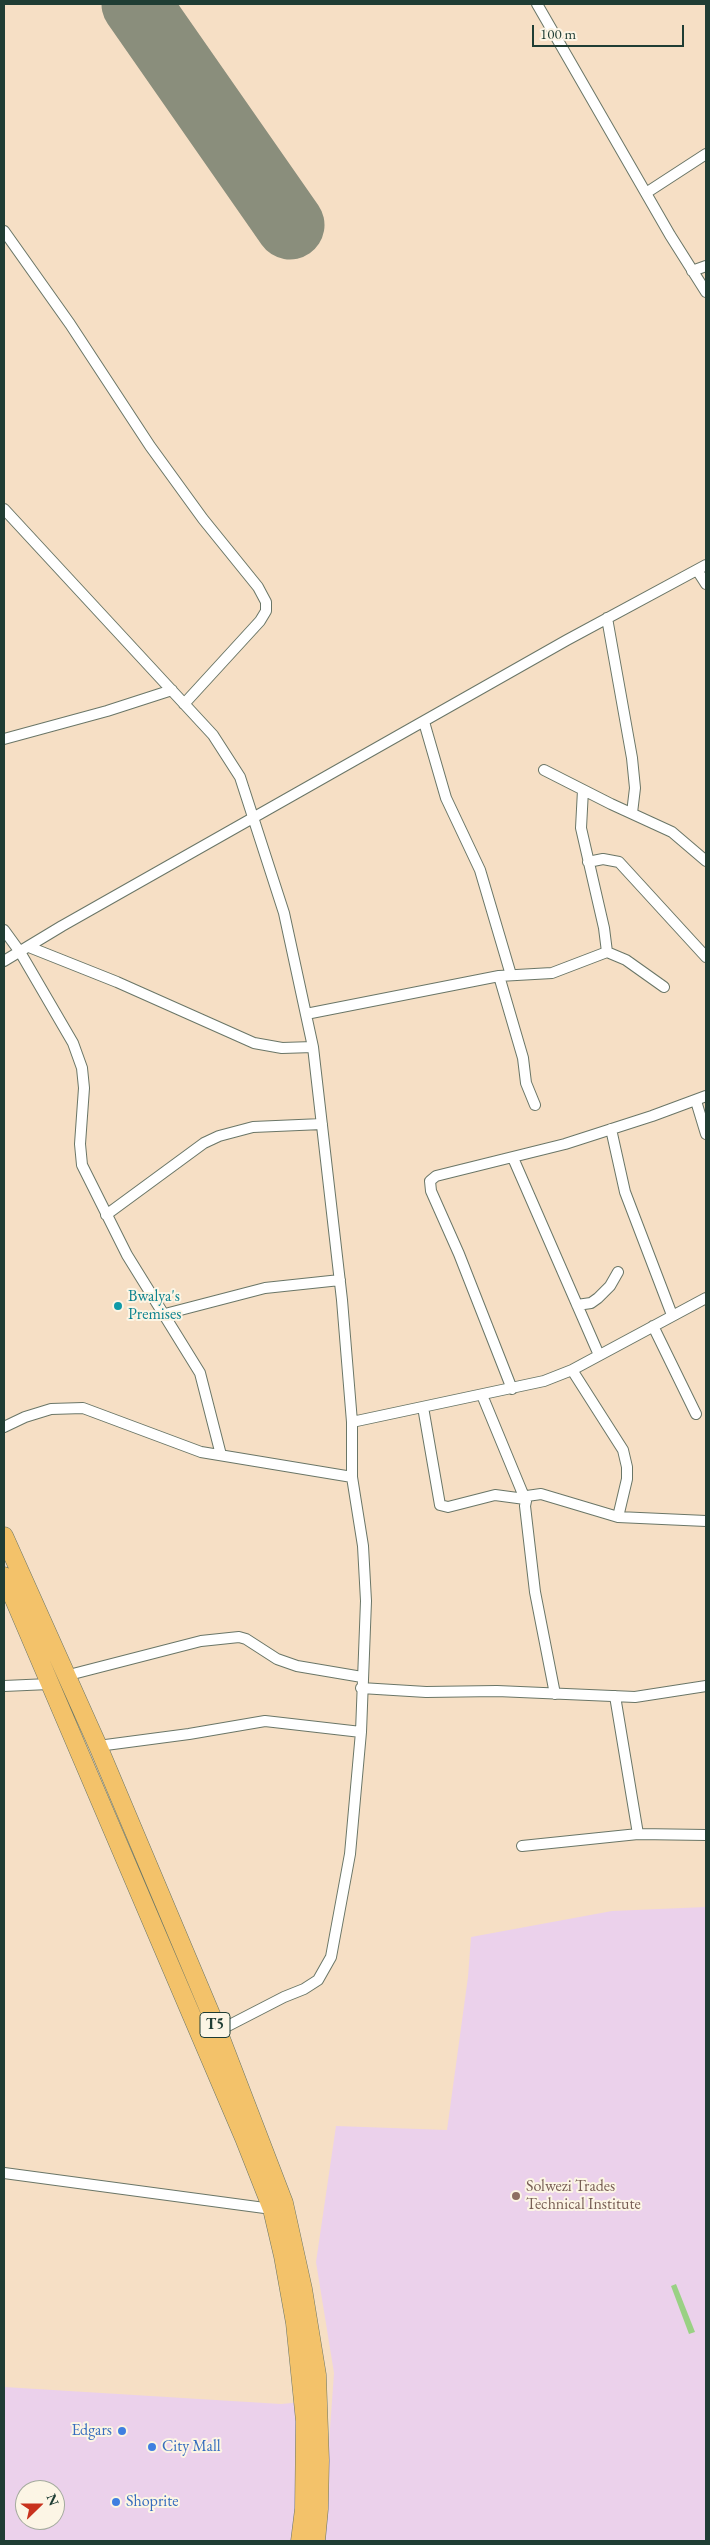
<!DOCTYPE html>
<html>
<head>
<meta charset="utf-8">
<style>
  body { margin:0 }
  #map { position:relative; width:710px; height:2545px; overflow:hidden; background:#f6dfc5; font-family:"EB Garamond",serif }
  canvas { display:block }
  .frame { position:absolute; inset:0; border:5px solid #1f3d34; pointer-events:none }
  .north { position:absolute; left:15px; top:2480px; width:50px; height:50px; box-sizing:border-box; background:#fcf5e5; border:1px solid #a4ab9e; border-radius:50%; rotate:68deg; font-size:14px; font-weight:700; line-height:20px; text-align:center; color:#1f3d34 }
  .north::after { content:''; display:block; margin:auto; width:18px; height:22px; background:#c8321e; clip-path:polygon(50% 0,100% 100%,50% 72%,0 100%) }
  .scale { position:absolute; left:532px; top:25px; width:152px; height:22px; box-sizing:border-box; border:2px solid #1f3d34; border-top:0; padding-left:6px; font-size:15px; line-height:18px; white-space:nowrap; color:#1f3d34; -webkit-text-stroke:4px #fcf5e5; paint-order:stroke }
</style>
</head>
<body>
<div id="map">
<canvas width="710" height="2545"></canvas>
<div class="frame"></div>
<div class="north">N</div>
<div class="scale">100 m</div>
</div>
<script>
const c = document.querySelector('canvas').getContext('2d');
c.lineJoin = 'round';
function fill(path, color) { c.fillStyle = color; c.fill(path, 'evenodd'); }
const shape = rows => new Path2D(rows.map(r => 'M' + r).join(''));
function trace(path, color, width, dash) { c.strokeStyle = color; c.lineWidth = width; c.lineCap = dash ? 'butt' : 'round'; c.setLineDash(dash || []); c.stroke(path); }
function label(font, color, halo, rows, align = 'center') {
  c.font = font + ' "EB Garamond",serif'; c.lineWidth = 4; c.setLineDash([]); c.textBaseline = 'middle'; c.strokeStyle = halo; c.fillStyle = color; for (const [text, x, y, turn = 0] of rows) {
    c.save(); c.translate(x, y); c.rotate((+turn || 0) * Math.PI / 180); c.textAlign = isNaN(turn) ? turn : align; if (halo) c.strokeText(text, 0, 0); c.fillText(text, 0, 0); c.restore();
  }
}
fill(shape([
  [706,1907,706,2541,322,2541,334,2373,316,2262,336,2126,447,2130,468,1977,471,1937,612,1911],
  [4,2387,281,2404,303,2402,295,2541,4,2541],
  [25,2490,55,2490,55,2520,25,2520]
]), '#ebd1eb');
fill(shape([
  [676,2284,695,2332,689,2334,671,2286]
]), '#99d184');
trace(shape([
  [136,4,290,225]
]), '#8a8e7c', 69);
const minor = shape([
  [537,4,670,235,706,292],
  [646,193,706,154],
  [4,231,70,324,150,446,203,519,258,587,266,602,266,611,260,621,184,704],
  [692,271,706,266],
  [4,509,213,735,240,777,284,913,313,1047,342,1300,352,1422,352,1477,363,1546,366,1601,361,1732,350,1854,331,1957,318,1980,304,1989,284,1997,218,2031],
  [697,570,706,584],
  [607,618,632,758,635,788,632,813],
  [424,722,446,798,480,870,511,975],
  [4,739,107,711,172,690],
  [544,770,611,804,672,832,706,861],
  [583,790,581,828,604,928,607,952],
  [588,862,603,859,619,862,706,957],
  [4,930,20,952,73,1043,82,1068,84,1088,80,1144,82,1165,127,1255,200,1373,221,1455],
  [29,947,117,982,254,1043,282,1048,313,1047],
  [4,961,62,926,567,640,706,565],
  [499,976,523,1058,526,1083,535,1105],
  [306,1014,499,976,552,973,607,952,626,960,664,987],
  [696,1101,706,1134],
  [611,1129,625,1192,672,1315],
  [513,1158,599,1355],
  [106,1215,204,1143,219,1136,253,1127,322,1124],
  [577,1305,591,1303,598,1298,610,1286,618,1272],
  [165,1314,265,1288,340,1280],
  [653,1326,696,1414],
  [572,1370,623,1450,627,1467,627,1479,618,1517],
  [512,1389,459,1254,431,1191,430,1181,436,1176,565,1144,652,1116,706,1096],
  [482,1395,525,1499],
  [423,1407,440,1505,448,1507,495,1495,525,1499],
  [352,1422,544,1381,572,1370,706,1298],
  [4,1427,25,1417,51,1409,83,1408,201,1452,352,1477],
  [65,1676,201,1641,239,1637,246,1639,277,1659,297,1666,362,1677],
  [4,1686,49,1684],
  [361,1688,426,1692,497,1691,635,1697,706,1686],
  [555,1694,535,1592,525,1506,527,1496,541,1494,618,1517,706,1521],
  [615,1696,638,1834],
  [98,1746,189,1734,265,1721,361,1732],
  [522,1846,638,1834,706,1835],
  [4,2173,272,2209]
]);
const trunk = shape([
  [4,1536,98,1746,218,2031,284,2203,303,2289,317,2375,320,2460,319,2509,316,2541],
  [4,1576,244,2138,272,2209,283,2256,295,2323,305,2421,304,2509,300,2541]
]);
trace(minor, '#6a7667', 12);
trace(trunk, '#6a7667', 19);
trace(minor, '#fff', 10);
trace(trunk, '#f3c26a', 18);
for (const [x, y, r, color] of [
  [118,1306,5,"#0f9aa8"],
  [516,2196,5,"#8d6e63"],
  [122,2431,5,"#3f7fe0"],
  [152,2447,5,"#3f7fe0"],
  [116,2502,5,"#3f7fe0"]
]) { const dot = new Path2D(); dot.arc(x, y, r, 0, 2 * Math.PI); c.fillStyle = color; c.fill(dot); trace(dot, '#fcf5e5', 2); }
for (const [x, y, w] of [
  [215,2025,30]
]) { const box = new Path2D(); box.roundRect(x - w / 2, y - 12.5, w, 25, 4); c.fillStyle = '#fcf5e5'; c.fill(box); trace(box, '#1f3d34', 1); }
label('bold 15px', '#1f3d34', null, [
  ["T5",215,2025]
]);
label('16px', '#0d838f', '#fcf5e5', [
  ["Bwalya's",128,1297],
  ["Premises",128,1315]
], 'left');
label('16px', '#785e54', '#fcf5e5', [
  ["Solwezi Trades",526,2187],
  ["Technical Institute",526,2205]
], 'left');
label('16px', '#366cbe', '#fcf5e5', [
  ["Edgars",112,2431,"right"],
  ["City Mall",162,2447],
  ["Shoprite",126,2502]
], 'left');
</script>
</body>
</html>
